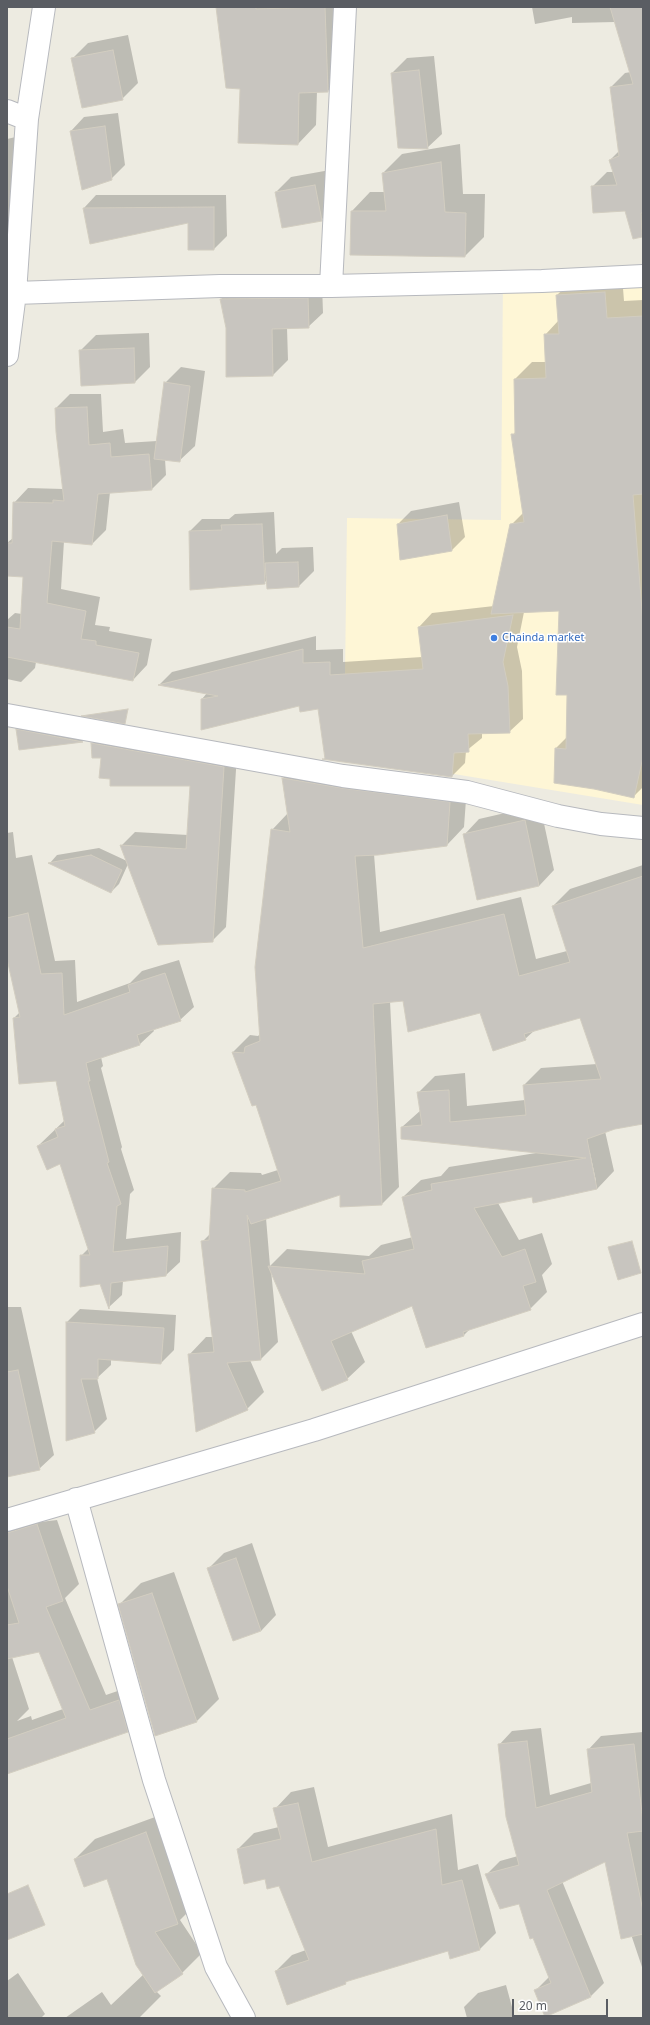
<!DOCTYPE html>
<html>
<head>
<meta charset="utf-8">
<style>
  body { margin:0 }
  #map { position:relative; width:650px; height:2025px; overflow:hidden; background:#edebe1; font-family:"Noto Sans",sans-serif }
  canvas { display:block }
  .frame { position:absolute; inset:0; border:8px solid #5a5d63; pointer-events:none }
  .scale { position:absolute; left:512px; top:1999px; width:96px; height:18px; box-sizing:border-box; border:2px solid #5a5d63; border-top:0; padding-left:5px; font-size:12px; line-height:14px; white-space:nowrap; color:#5a5d63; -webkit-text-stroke:3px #fff; paint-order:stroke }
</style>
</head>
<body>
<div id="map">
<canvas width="650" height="2025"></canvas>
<div class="frame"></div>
<div class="scale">20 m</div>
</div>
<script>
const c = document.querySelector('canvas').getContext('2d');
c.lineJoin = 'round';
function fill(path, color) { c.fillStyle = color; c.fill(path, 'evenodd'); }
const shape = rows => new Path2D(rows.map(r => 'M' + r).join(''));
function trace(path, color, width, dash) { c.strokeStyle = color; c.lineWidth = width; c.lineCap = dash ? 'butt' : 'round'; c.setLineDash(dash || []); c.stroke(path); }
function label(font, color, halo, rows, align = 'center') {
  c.font = font + ' "Noto Sans",sans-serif'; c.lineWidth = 3; c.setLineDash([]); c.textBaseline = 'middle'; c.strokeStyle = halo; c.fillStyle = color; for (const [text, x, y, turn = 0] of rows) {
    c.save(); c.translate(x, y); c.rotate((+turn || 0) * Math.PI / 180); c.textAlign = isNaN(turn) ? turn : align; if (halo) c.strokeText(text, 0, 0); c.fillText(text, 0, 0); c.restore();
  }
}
fill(shape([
  [503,276,643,278,643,805,344,756,347,518,501,520]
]), '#fef6d6');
fill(shape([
  [217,7,344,7,346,72,328,91,317,91,316,125,298,144,241,88],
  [532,7,643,7,643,234,641,236,625,210,592,187,607,172,614,172,610,160,619,151,611,87,625,73,631,72,615,22,572,23,572,17,535,24],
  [128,35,138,83,122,99,72,59,88,43],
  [434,56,442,134,427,148,392,73,407,58],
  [118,113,125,165,111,179,83,189,71,131,84,117],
  [20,136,14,224,7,231,7,139],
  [460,144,463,194,485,194,484,237,465,256,351,254,352,211,370,192,385,192,383,173,402,154],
  [330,170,337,204,321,220,276,192,291,177],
  [96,195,226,195,227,236,214,249,188,222,91,243,84,208],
  [622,275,624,301,643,300,643,787,634,796,556,748,567,737,568,694,560,610,524,612,517,647,522,671,523,719,509,732,482,733,482,738,466,751,465,763,452,776,324,759,326,757,319,708,300,704,202,699,207,693,160,684,172,672,316,636,316,650,343,649,343,662,422,657,419,627,432,613,494,606,511,525,524,512,513,435,516,431,515,379,532,362,546,362,545,335,559,320,557,295,575,278],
  [236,284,322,284,323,313,308,327,287,328,288,360,273,375,227,328,221,299],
  [149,333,150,367,135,382,80,351,96,335],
  [181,367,205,371,195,446,179,461,165,459,166,475,152,489,110,492,106,530,92,544,64,541,61,589,100,597,95,625,110,627,109,631,152,639,147,665,133,680,36,662,35,668,21,682,7,679,7,620,15,613,22,614,24,576,7,575,7,543,13,538,14,503,28,488,63,489,56,408,70,394,101,394,103,432,123,429,125,443,157,441,165,383],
  [459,502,465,537,452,550,401,559,398,524,411,511],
  [274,512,276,554,282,548,313,547,314,571,299,586,267,580,264,583,190,531,202,519,229,519,235,514],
  [33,714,97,726,83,741,20,749,18,730],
  [106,730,237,754,226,927,212,941,128,864,119,884,111,892,50,863,57,855,99,848,127,861,121,846,135,832,188,835,191,785,102,757,92,743],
  [300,761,467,786,464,827,447,845,374,854,380,932,521,897,536,959,567,951,553,906,570,889,643,865,643,1123,605,1131,614,1171,597,1189,532,1196,498,1203,519,1240,542,1233,552,1264,542,1275,547,1292,530,1309,470,1329,464,1335,427,1347,413,1305,351,1331,365,1362,347,1379,271,1270,278,1342,260,1360,250,1360,264,1392,247,1409,189,1355,206,1337,213,1337,202,1242,211,1233,213,1189,230,1172,261,1173,262,1175,278,1170,257,1103,253,1105,233,1052,250,1035,258,1036,261,1033,272,830,288,813,283,778],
  [404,1000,481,1011,525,1039,535,1030,580,1017,597,1064,541,1068,524,1085,525,1100,467,1106,465,1073,435,1076,418,1093,421,1110,402,1127,536,1153,449,1167,441,1176,421,1180,403,1197,413,1237,381,1245,369,1256,287,1249,270,1266,266,1218,340,1194,382,1204,399,1187,390,1001],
  [590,1153,596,1181,594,1181,589,1154],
  [540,805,554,870,539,886,464,835,479,819],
  [13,832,16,858,32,855,55,961,75,960,77,1002,130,983,142,971,179,960,194,1007,180,1020,153,1029,154,1031,140,1044,101,1057,103,1066,101,1068,122,1147,121,1149,134,1190,130,1194,126,1239,181,1232,180,1262,166,1275,123,1281,122,1295,109,1307,101,1283,81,1256,89,1248,61,1163,38,1146,65,1120,57,1080,14,1018,20,1012,7,954,7,833],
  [7,1307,21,1307,54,1455,39,1469,7,1476],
  [80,1309,176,1315,174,1350,161,1363,111,1359,111,1365,97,1378,107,1419,94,1432,67,1322],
  [57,1520,79,1584,65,1598,106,1695,135,1685,143,1715,127,1731,10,1772,7,1775,7,1526],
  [39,1651,63,1709,32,1720,31,1716,17,1721,29,1709,12,1657],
  [252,1543,276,1615,261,1631,208,1569,224,1553],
  [174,1572,219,1699,197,1721,156,1735,119,1605,141,1583],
  [541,1728,550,1795,591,1783,588,1750,601,1736,643,1732,643,1970,606,1860,562,1881,604,1983,591,1996,535,1991,549,1977,520,1903,487,1874,500,1861,518,1856,499,1745,512,1731],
  [314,1787,328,1847,452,1814,458,1870,478,1864,496,1933,480,1949,451,1957,449,1950,348,1980,345,1984,276,1971,292,1955,306,1950,279,1885,265,1878,238,1849,254,1833,279,1827,275,1809,291,1792],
  [166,1813,197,1903,180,1920,202,1953,182,1973,156,1991,161,1996,139,2018,65,2018,102,1992,111,2005,144,1974,107,1878,75,1859,95,1839],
  [18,1973,45,2014,41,2018,7,2018,7,1981],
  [506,1985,515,2018,467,2018,464,2007,478,1993]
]), '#0003');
const building = shape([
  [216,7,256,7,256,9,325,7,328,92,299,93,298,145,238,143,240,89,226,88,216,7],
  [610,7,643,7,643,213,641,213,642,237,633,239,625,211,593,213,591,186,617,185,609,160,619,156,610,87,633,84,610,7],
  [113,50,123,100,82,108,71,58,113,50],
  [419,70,428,149,398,148,391,73,419,70],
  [105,126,112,180,82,190,70,131,105,126],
  [441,162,445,212,466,213,465,257,350,255,351,211,386,211,382,173,441,162],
  [315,185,322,221,282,228,275,192,315,185],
  [214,207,214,250,188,250,188,223,90,244,83,208,214,207],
  [605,292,607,318,643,316,643,494,633,495,643,624,643,757,634,798,594,789,554,783,555,748,566,749,567,695,556,695,559,611,491,614,510,524,524,522,511,434,515,434,514,379,546,378,544,334,559,334,556,295,605,292],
  [308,298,309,328,272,329,273,376,226,377,226,328,220,299,308,298],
  [134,348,135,383,81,386,79,350,134,348],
  [164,382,190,386,180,462,154,459,164,382],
  [87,407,89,445,110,443,111,457,149,454,152,490,98,494,92,545,52,541,47,603,86,611,81,639,96,641,96,645,139,653,133,681,7,657,7,627,20,629,23,577,7,576,7,543,12,543,13,502,53,503,53,500,64,501,56,432,55,408,87,407],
  [447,515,452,551,400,560,397,524,447,515],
  [262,524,265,584,190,590,189,531,222,530,221,525,262,524],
  [298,562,299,587,267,589,265,563,298,562],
  [513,615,503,662,508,686,510,733,468,734,469,752,454,753,452,777,322,759,325,759,318,709,300,712,299,706,201,730,201,699,218,696,158,685,303,649,303,663,330,662,330,675,423,669,418,627,513,615],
  [128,709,125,724,81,716,128,709],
  [16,729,83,742,19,750,16,729],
  [91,743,224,767,213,942,158,945,120,845,186,849,190,786,110,786,110,779,99,778,101,758,92,758,91,743],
  [282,778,341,788,450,802,447,846,378,855,355,856,363,948,504,914,519,976,570,962,552,906,643,876,643,1124,615,1129,587,1139,597,1189,533,1203,532,1197,474,1208,502,1257,525,1249,536,1282,523,1286,531,1310,463,1332,464,1336,426,1348,412,1306,331,1341,348,1380,322,1391,268,1266,365,1274,362,1261,414,1249,402,1197,432,1190,431,1184,586,1158,401,1139,401,1127,422,1125,417,1092,449,1090,450,1122,526,1115,523,1085,601,1079,580,1018,524,1034,526,1040,493,1051,480,1013,408,1032,403,1001,373,1004,382,1205,340,1207,340,1195,251,1224,247,1215,261,1360,227,1363,248,1410,196,1432,188,1354,214,1352,201,1241,209,1240,212,1188,245,1190,245,1192,281,1181,256,1105,252,1106,232,1052,244,1053,245,1047,260,1041,255,967,271,829,290,832,282,778],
  [525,820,539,886,477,900,463,834,525,820],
  [91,855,122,870,111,893,48,863,91,855],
  [28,913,41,974,62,973,64,1015,130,992,128,985,165,973,181,1021,137,1035,140,1045,86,1063,90,1081,88,1081,109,1162,107,1163,121,1204,117,1206,113,1252,168,1246,166,1276,111,1283,109,1309,100,1284,80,1287,80,1255,90,1255,60,1164,47,1170,37,1146,58,1137,55,1129,65,1126,56,1081,19,1084,13,1018,20,1017,7,959,7,918,28,913],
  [632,1241,641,1273,618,1280,608,1247,632,1241],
  [66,1322,164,1328,161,1364,98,1359,98,1379,81,1379,95,1433,66,1441,66,1322],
  [18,1370,40,1470,7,1477,7,1372,18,1370],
  [37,1524,63,1601,46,1607,90,1710,119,1700,128,1732,7,1774,7,1739,66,1718,39,1652,7,1659,7,1625,19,1623,7,1586,7,1533,37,1524],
  [236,1558,261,1631,233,1641,207,1568,236,1558],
  [152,1593,197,1722,155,1736,118,1604,152,1593],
  [527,1741,536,1808,592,1792,587,1749,634,1744,643,1822,643,1831,627,1833,643,1911,643,1934,621,1939,605,1862,547,1890,591,1997,545,2017,534,1990,551,1983,533,1938,530,1939,519,1904,500,1909,485,1874,519,1865,506,1817,498,1744,527,1741],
  [298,1803,312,1862,436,1829,442,1885,462,1880,480,1950,450,1959,448,1951,345,1982,346,1984,287,2005,275,1971,309,1960,279,1886,267,1889,265,1879,244,1884,237,1849,281,1839,273,1808,298,1803],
  [146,1832,178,1924,155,1932,183,1974,155,1993,136,1965,107,1879,84,1887,74,1859,146,1832],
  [28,1885,45,1925,7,1940,7,1894,28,1885]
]);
fill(building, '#c8c5bf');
trace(building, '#d2cdc0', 1);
const minor = shape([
  [7,111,27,119],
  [331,286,345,7],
  [15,293,220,286,331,286,542,281,643,276],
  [7,355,15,293,27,119,44,7],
  [7,715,343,776,467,792,558,816,601,824,643,828],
  [76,1499,154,1780,216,1967,244,2018],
  [7,1520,314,1430,643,1324]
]);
trace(minor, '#b7b9be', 24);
trace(minor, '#fff', 22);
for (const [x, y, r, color] of [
  [494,638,4,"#3f7fe0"]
]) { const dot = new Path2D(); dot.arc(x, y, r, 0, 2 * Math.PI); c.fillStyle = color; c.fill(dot); trace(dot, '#fff', 1.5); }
label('11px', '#366cbe', '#fff', [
  ["Chainda market",502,638]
], 'left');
</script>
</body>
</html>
